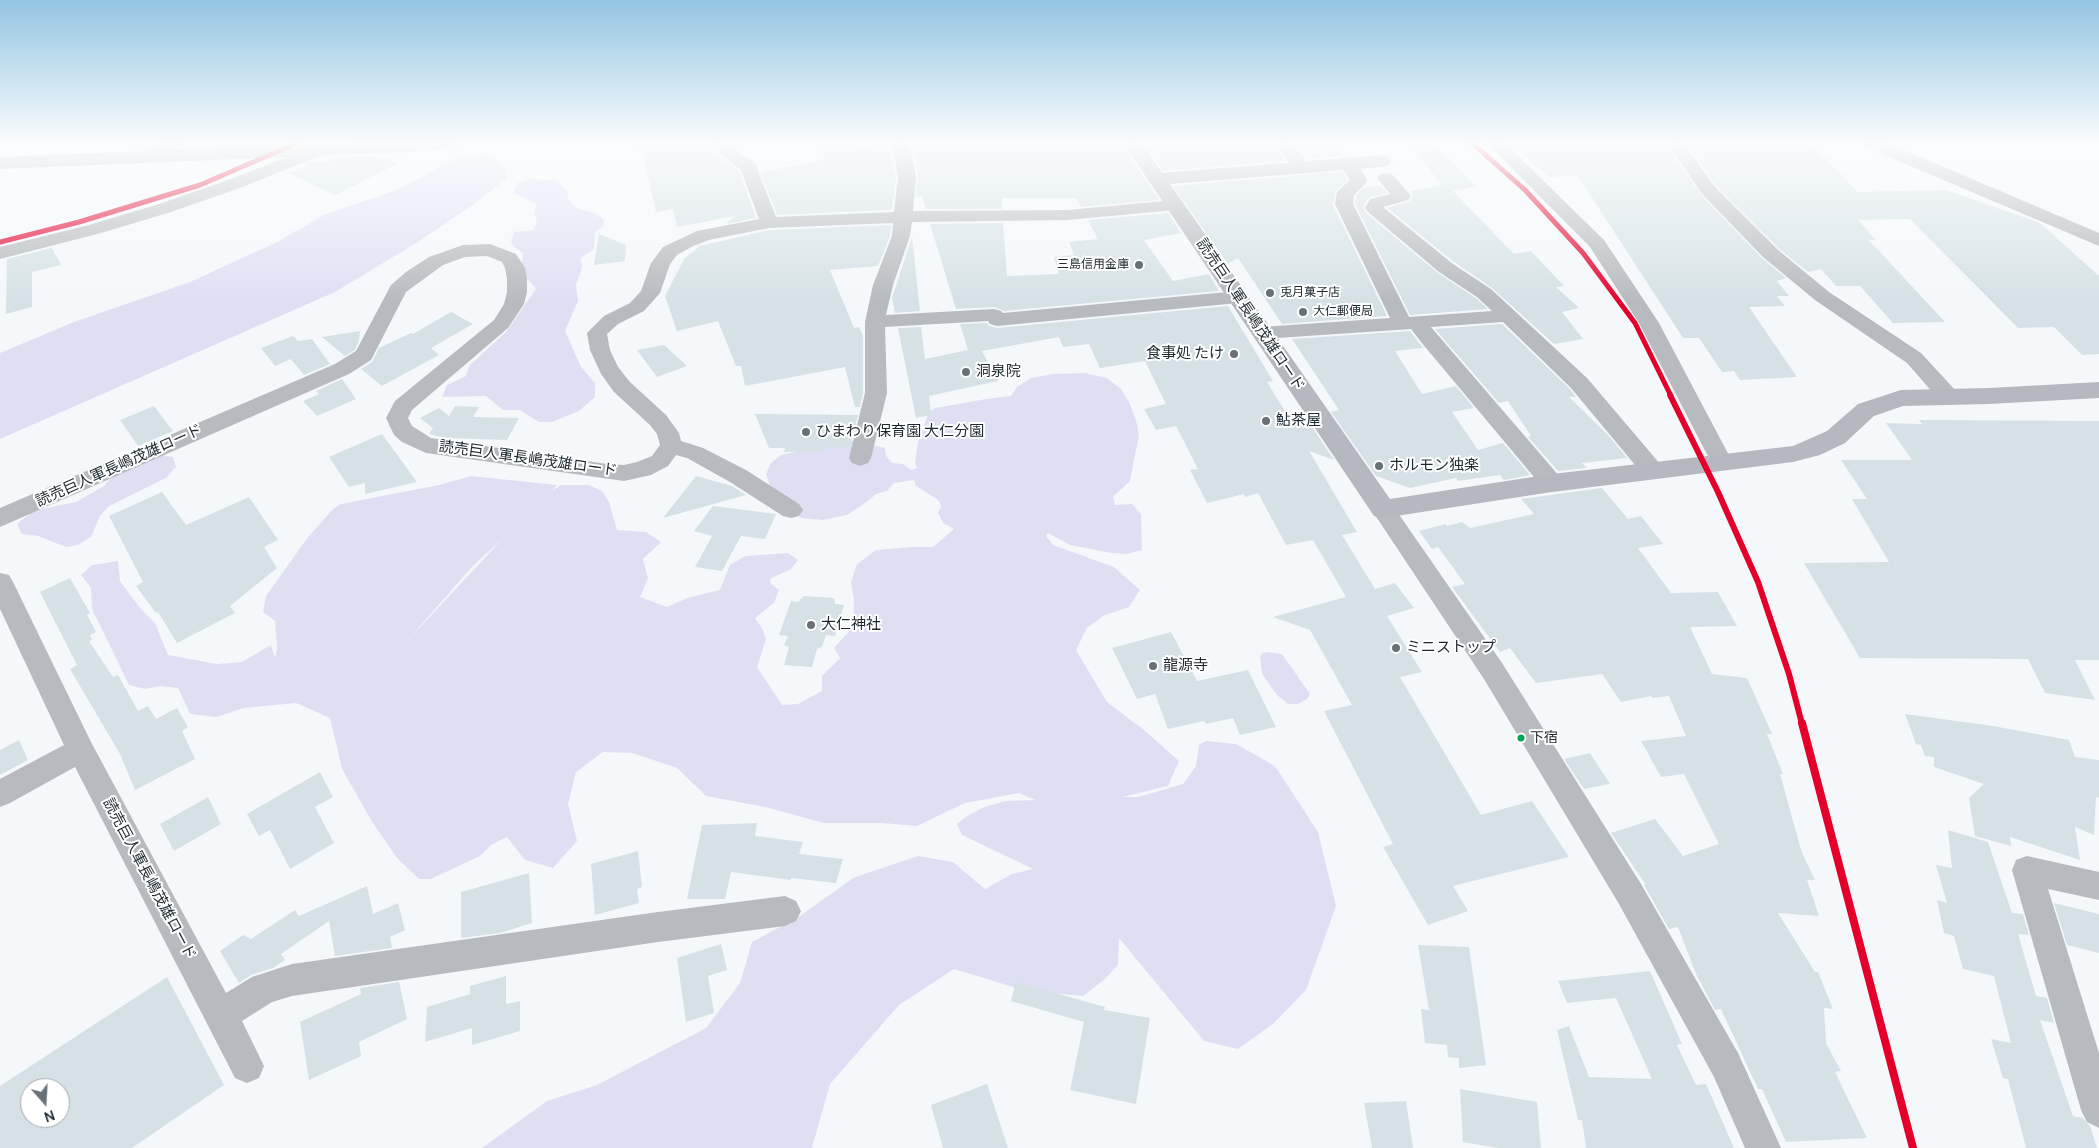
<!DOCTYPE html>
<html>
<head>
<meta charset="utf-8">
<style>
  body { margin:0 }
  #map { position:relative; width:2099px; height:1148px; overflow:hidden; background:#f5f8fb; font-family:Manrope,sans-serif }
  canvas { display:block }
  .north { position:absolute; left:20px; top:1078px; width:50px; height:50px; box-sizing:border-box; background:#fff; border:1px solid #a5a9ad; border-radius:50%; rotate:161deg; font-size:14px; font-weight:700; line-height:20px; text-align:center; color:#1d2931 }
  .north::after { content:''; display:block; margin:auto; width:18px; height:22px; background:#697178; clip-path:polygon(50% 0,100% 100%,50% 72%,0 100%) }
</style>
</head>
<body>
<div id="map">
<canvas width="2099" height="1148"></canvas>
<div class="north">N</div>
</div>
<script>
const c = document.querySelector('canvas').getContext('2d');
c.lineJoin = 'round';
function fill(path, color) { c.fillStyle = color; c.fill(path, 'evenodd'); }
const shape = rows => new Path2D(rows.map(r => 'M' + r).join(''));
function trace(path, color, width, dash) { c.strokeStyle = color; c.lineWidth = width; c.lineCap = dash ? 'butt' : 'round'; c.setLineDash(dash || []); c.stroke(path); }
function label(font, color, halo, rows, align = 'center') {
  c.font = font + ' Manrope,"Noto Sans JP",sans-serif'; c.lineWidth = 4; c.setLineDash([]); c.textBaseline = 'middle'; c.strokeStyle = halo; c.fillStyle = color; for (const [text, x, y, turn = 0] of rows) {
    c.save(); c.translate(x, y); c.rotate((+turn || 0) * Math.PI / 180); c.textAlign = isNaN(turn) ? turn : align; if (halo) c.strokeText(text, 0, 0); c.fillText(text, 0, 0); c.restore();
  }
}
fill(shape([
  [486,154,505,165,507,178,477,202,418,242,335,292,0,439,0,353,74,322,190,282,277,242,324,215,399,189,455,159],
  [530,179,557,180,567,190,568,198,576,208,595,213,604,220,604,226,595,232,594,249,581,258,582,268,576,285,578,301,565,331,581,367,595,383,595,397,579,411,552,422,539,422,520,410,503,410,486,396,442,397,447,385,466,376,469,366,506,332,536,289,527,278,522,264,523,253,514,247,511,241,514,232,533,230,537,222,534,213,537,204,513,193,517,183],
  [1085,373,1107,378,1121,389,1129,402,1136,420,1139,435,1130,481,1113,497,1115,505,1132,504,1141,514,1142,550,1127,554,1112,553,1070,545,1048,533,1046,536,1053,545,1114,567,1140,590,1129,607,1103,616,1087,628,1076,650,1107,702,1144,730,1179,761,1168,786,1123,797,1138,797,1183,784,1196,766,1199,745,1206,741,1236,744,1275,766,1318,832,1336,906,1306,990,1273,1024,1238,1049,1204,1041,1119,938,1118,965,1105,979,1083,996,1026,991,954,969,899,1005,830,1084,812,1148,482,1148,547,1101,597,1085,706,1028,740,983,752,942,800,916,853,878,918,856,953,862,985,889,1012,874,1033,869,962,835,957,824,964,818,982,808,1005,801,1035,800,1019,793,965,803,917,826,882,823,824,823,765,807,706,796,677,768,632,753,603,752,576,772,568,804,577,841,553,868,525,860,507,837,491,845,480,856,431,879,419,879,397,858,371,820,342,769,330,718,296,703,244,708,216,717,190,714,178,688,159,686,145,689,129,685,92,609,91,588,81,575,92,565,118,561,120,581,140,608,155,623,168,655,217,664,242,662,271,645,275,658,277,648,275,621,263,612,266,596,308,537,334,508,341,504,439,485,471,476,557,485,552,491,561,485,589,485,602,491,609,502,617,530,646,532,661,542,643,559,648,578,640,597,667,607,687,598,720,590,730,565,745,556,788,553,798,560,791,569,770,579,771,584,779,590,774,603,755,618,763,630,766,639,757,667,782,705,798,704,822,691,822,676,840,658,834,648,853,627,854,600,851,582,857,564,876,550,911,547,933,547,954,529,943,523,938,513,941,506,938,500,916,486,914,480,894,483,887,491,876,494,868,501,847,515,823,520,801,518,770,486,766,474,771,463,781,455,835,443,852,441,885,448,886,456,892,463,903,464,911,470,917,468,915,462,918,442,929,412,935,408,986,399,1011,396,1017,387,1031,378,1053,374],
  [502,539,480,563,408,640,471,568],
  [160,455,173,457,176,467,166,478,109,506,100,516,91,537,78,545,66,547,38,536,22,534,17,524,33,511,76,502,104,486,112,476],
  [1267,652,1282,654,1310,694,1307,699,1298,704,1288,704,1277,695,1262,674,1260,657,1262,653]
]), '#dfdff4');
fill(shape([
  [632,141,701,141,739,171,756,218,726,224,735,216,677,227,673,209,656,212,644,159,648,158],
  [815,141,858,141,858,147,888,142,896,177,892,210,777,215,760,172,817,162],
  [908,141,1120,141,1159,200,1081,207,1076,198,1002,198,1002,209,926,209,922,196,916,197,918,177,915,157],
  [1142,141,1236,141,1238,144,1271,141,1286,161,1163,171],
  [1293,141,1334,141,1343,156,1307,159],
  [1406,141,1431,141,1476,186,1453,191,1514,254,1531,251,1564,286,1556,287,1579,308,1562,312,1583,339,1554,344,1492,288,1454,262,1387,208,1410,201,1413,196,1410,191,1442,185],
  [1507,141,1648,141,1650,144,1666,144,1701,195,1762,258,1786,278,1777,281,1789,296,1777,296,1785,306,1749,307,1797,377,1740,380,1734,371,1722,372,1699,338,1683,338,1578,176,1550,177],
  [1702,141,1809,141,1858,192,1946,190,2040,223,2099,276,2099,354,2082,355,2054,327,2018,328,1910,219,1858,220,1876,240,1869,240,1945,322,1893,323,1860,286,1836,286,1821,269,1808,272,1778,248,1715,185,1687,143,1703,143],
  [368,155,399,163,335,195,288,173,306,167,306,163,309,162,326,162,336,158],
  [1342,172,1348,180,1336,191,1333,205,1387,316,1282,324,1238,258,1228,264,1173,186],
  [1380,185,1387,193,1368,198,1363,207,1366,213,1438,273,1476,298,1488,309,1410,315,1355,204,1356,196,1362,189],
  [1168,213,1181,233,1144,240,1173,281,1209,274,1219,291,1004,311,994,307,956,309,930,224,1003,223,1007,276,1059,274,1054,257,1074,255,1069,242,1098,239,1088,220],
  [891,225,890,236,878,266,830,270,854,328,859,327,863,336,863,393,860,407,855,407,845,367,745,386,741,366,736,366,718,321,677,331,665,296,684,259,700,246,769,230],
  [599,234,626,245,625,261,594,265],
  [912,237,920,311,895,313,892,298],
  [52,248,61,265,32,272,32,307,6,314,7,259],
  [1228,306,1273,381,1267,382,1291,421,1306,418,1334,460,1309,451,1357,532,1342,535,1375,589,1395,583,1414,608,1387,616,1422,672,1400,677,1481,815,1532,801,1569,857,1453,886,1468,911,1428,925,1383,847,1393,844,1324,711,1352,705,1310,630,1273,617,1346,597,1313,540,1286,545,1258,493,1245,497,1244,494,1207,503,1190,470,1198,469,1176,426,1156,430,1144,409,1166,404,1145,361,1100,368,1089,344,1063,347,1059,337,982,351,998,381,929,396,931,415,916,418,898,328,921,327,925,359,968,350,960,324,987,323,989,326,997,328],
  [451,312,473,324,431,348,439,355,382,386,361,369,372,362,379,348,411,333,413,334],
  [1502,324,1570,389,1576,397,1569,397,1608,435,1627,458,1582,463,1587,468,1558,471,1528,437,1531,436,1508,401,1499,403,1435,329],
  [360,331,359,341,355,350,345,356,322,337],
  [1410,331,1423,348,1395,351,1422,394,1456,386,1474,408,1452,412,1478,450,1503,443,1530,475,1504,480,1500,475,1458,481,1456,478,1410,488,1376,476,1331,412,1339,410,1292,339],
  [293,336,298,341,312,339,330,364,304,375,291,359,275,366,261,348],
  [664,345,687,366,657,377,637,350],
  [342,379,356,399,317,416,303,401,319,394,316,391],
  [154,406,173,431,138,446,120,420],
  [455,406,479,407,473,417,519,418,507,440,445,438,429,434,433,428,420,418,439,408,449,416],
  [755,414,858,415,850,447,825,447,823,451,784,452,785,448,769,448],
  [1919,420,2099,421,2099,660,2075,660,2095,700,2045,693,2028,659,1860,658,1804,563,1889,562,1852,499,1867,499,1841,460,1912,460,1886,423,1922,424],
  [382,434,417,482,365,494,365,483,349,487,329,457],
  [696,476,732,486,746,495,663,518],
  [1602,488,1628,519,1641,516,1663,544,1638,548,1671,593,1718,592,1737,626,1690,627,1712,674,1747,678,1772,734,1767,734,1783,774,1780,774,1802,853,1815,880,1807,880,1819,916,1778,913,1815,972,1818,972,1833,1009,1824,1008,1826,1043,1841,1071,1835,1072,1867,1138,1786,1142,1762,1089,1758,1089,1721,1009,1715,1010,1696,974,1678,927,1669,929,1644,885,1646,885,1611,833,1655,819,1683,856,1719,844,1684,774,1661,777,1641,741,1686,736,1669,696,1652,698,1651,696,1621,702,1602,674,1536,683,1510,648,1500,652,1452,587,1465,584,1438,547,1432,549,1419,531,1446,524,1447,526,1462,522,1470,528,1534,514,1521,499],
  [162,492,186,525,249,497,278,540,264,547,277,568,230,606,235,613,177,643,158,612,156,613,136,586,143,582,109,516],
  [713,506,776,514,765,539,741,536,722,571,695,567,712,536,694,531],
  [70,578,90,613,87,615,96,632,90,635,92,640,89,641,113,677,118,675,138,711,148,706,156,719,177,708,188,727,182,731,195,759,135,790,120,754,70,669,77,665,40,592],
  [804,596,834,598,835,604,844,605,835,636,826,635,822,647,817,649,812,667,784,665,789,647,784,645,788,636,779,635,791,601,798,602],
  [1171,632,1197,681,1248,670,1276,727,1240,735,1233,718,1206,724,1204,721,1168,729,1155,694,1137,699,1112,648],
  [1905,714,1993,726,2069,740,2075,757,2099,760,2099,798,2096,797,2094,835,2075,827,2080,860,2010,837,2011,846,1975,836,1969,798,1984,784,1934,767,1934,757,1925,756,1921,745,1916,744],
  [19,740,28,760,0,775,0,750],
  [1590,753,1610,784,1584,789,1564,759],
  [320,772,333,797,315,807,334,843,290,869,270,830,259,836,247,814],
  [208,797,221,824,174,851,160,824],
  [757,823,755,836,803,842,799,854,843,859,836,883,791,878,791,880,731,872,725,899,687,899,702,825],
  [1948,830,1988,842,2012,913,2023,914,2029,935,2018,934,2036,996,2047,998,2054,1023,2040,1020,2073,1116,2083,1118,2090,1126,2097,1148,2026,1148,2008,1079,2003,1078,1991,1039,2011,1043,1994,976,1963,969,1954,936,1944,933,1937,900,1947,903,1936,865,1952,868],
  [638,851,642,887,637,889,639,903,595,915,591,864],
  [529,873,532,923,500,933,461,938,461,892],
  [367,886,373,914,398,903,405,930,390,937,392,948,335,956,329,921,281,954,285,960,273,968,251,975,239,983,220,951,243,935,251,939,295,910,299,916],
  [2054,903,2099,914,2099,953,2067,945],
  [721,944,727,970,708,976,714,1013,686,1022,677,958],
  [1418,945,1469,947,1486,1065,1459,1068,1459,1058,1448,1057,1447,1045,1425,1043,1421,1009,1429,1010],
  [1650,971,1682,1044,1677,1045,1696,1085,1706,1084,1734,1148,1586,1148,1582,1120,1578,1120,1557,1030,1569,1026,1589,1077,1652,1079,1616,998,1567,1003,1558,981],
  [506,976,506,1004,520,1001,520,1031,472,1045,472,1028,425,1042,427,1007,470,994,470,986],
  [167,977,224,1085,132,1148,0,1148,0,1086],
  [30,1088,60,1088,60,1118,30,1118],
  [399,982,407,1019,359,1042,361,1056,309,1080,300,1022,361,994,360,988],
  [1016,982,1105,1007,1104,1010,1150,1018,1136,1104,1070,1090,1084,1022,1011,1001],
  [987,1084,1008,1148,943,1148,931,1105],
  [1460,1089,1537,1102,1541,1148,1498,1148,1463,1142],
  [1406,1101,1413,1148,1372,1148,1364,1103]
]), '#d5e1e5');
fill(shape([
  [164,141,185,141,183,145,165,154,158,162,146,162,143,158,146,154,153,146,164,141],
  [703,141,722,141,755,163,776,217,894,212,898,177,895,158,890,141,906,141,913,158,916,177,913,211,1067,210,1175,200,1181,201,1184,205,1181,209,1175,210,1067,220,912,222,910,236,893,285,886,315,994,309,1001,311,1003,313,1238,291,1245,293,1248,297,1245,301,1238,303,997,326,990,324,988,321,885,327,887,393,871,458,868,463,860,466,852,463,849,458,865,393,865,322,873,285,892,236,893,223,769,228,709,240,693,246,677,255,670,264,660,293,644,311,618,324,607,334,610,350,618,367,630,382,666,415,679,433,681,441,703,448,746,470,799,504,803,510,799,516,791,518,783,516,730,482,687,458,676,455,668,466,651,475,624,481,426,453,402,442,394,435,386,418,395,401,494,320,504,304,507,292,507,279,505,268,502,262,487,256,465,257,443,265,406,292,371,360,349,374,0,527,0,508,335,364,356,351,391,285,406,272,429,257,463,245,490,244,516,254,525,268,527,279,527,292,524,304,508,328,412,410,408,418,412,426,431,438,607,464,624,465,637,462,652,456,660,445,657,434,650,425,614,392,601,374,590,350,587,333,604,316,630,303,641,291,651,263,663,247,697,231,759,219,741,170,703,141],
  [1273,141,1290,141,1312,168,1309,172,1303,173,1297,172,1273,141],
  [1485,141,1503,141,1604,240,1659,323,1732,461,1729,466,1721,469,1713,466,1639,323,1590,247,1485,141],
  [1666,141,1683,141,1714,186,1777,249,1829,292,1921,353,1957,392,1960,397,1957,402,1949,404,1941,402,1907,363,1815,300,1763,257,1702,194,1666,141],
  [318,145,324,146,326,150,324,154,240,188,171,212,101,233,0,259,0,247,89,225,159,204,228,180,318,145],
  [1349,160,1355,161,1368,181,1354,195,1353,204,1409,317,1492,311,1477,297,1439,272,1368,212,1365,208,1370,199,1390,194,1377,178,1380,174,1386,173,1392,174,1411,196,1408,200,1383,207,1453,264,1491,289,1587,378,1661,465,1665,471,1661,477,1653,479,1645,477,1571,388,1503,322,1431,327,1560,477,1564,483,1560,489,1552,491,1544,489,1421,342,1411,329,1262,339,1255,337,1252,333,1255,329,1262,327,1390,318,1335,204,1337,192,1350,180,1340,165,1343,161,1349,160],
  [1383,501,1391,503,1502,663,1641,884,1738,1053,1781,1148,1745,1148,1714,1077,1619,904,1484,679,1371,509,1375,503,1383,501],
  [0,573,9,575,13,582,91,742,226,993,252,977,292,964,658,912,785,896,796,901,801,911,796,921,785,926,658,942,292,996,272,1002,242,1021,264,1066,259,1078,247,1083,235,1078,75,767,10,803,0,807,0,779,64,745,0,609,0,573],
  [2027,856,2099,872,2099,900,2048,889,2099,1053,2099,1128,2087,1122,2081,1110,2012,870,2016,860,2027,856]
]), '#b7babe');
fill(shape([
  [1122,141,1140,141,1162,173,1382,155,1389,157,1391,161,1389,165,1382,167,1170,184,1390,499,1552,474,1793,446,1827,431,1858,404,1901,390,1989,388,2099,382,2099,398,1989,404,1903,406,1874,416,1845,443,1820,455,1793,462,1552,492,1383,518,1374,516,1122,141]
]), '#b5b8be');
fill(shape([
  [387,141,463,141,460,145,429,151,0,169,0,157,387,141]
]), '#b9bcc0');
fill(shape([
  [1858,141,1883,141,2099,233,2099,246,1861,145,1858,141]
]), '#b4b7bb');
trace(shape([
  [1470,141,1525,190,1583,253,1635,323,1671,396],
  [0,242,79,222,200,185,302,141]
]), '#e4002b', 5);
trace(shape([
  [1670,395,1718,492,1758,582,1789,674,1802,724]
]), '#e4002b', 6);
trace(shape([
  [1802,723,1913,1148]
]), '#e4002b', 8);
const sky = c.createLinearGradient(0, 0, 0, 302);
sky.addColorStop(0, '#94c5e2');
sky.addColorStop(0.47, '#fafcfd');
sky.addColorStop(1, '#fafcfd00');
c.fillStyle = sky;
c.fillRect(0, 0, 2099, 302);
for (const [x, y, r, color] of [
  [1139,265,5,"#697178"],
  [1270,293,5,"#697178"],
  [1303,312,5,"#697178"],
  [1234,354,5,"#697178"],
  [966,372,5,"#697178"],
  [1266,421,5,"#697178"],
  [806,432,5,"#697178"],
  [1379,466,5,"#697178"],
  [811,625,5,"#697178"],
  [1396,648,5,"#697178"],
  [1153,666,5,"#697178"],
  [1521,738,4.5,"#00a651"]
]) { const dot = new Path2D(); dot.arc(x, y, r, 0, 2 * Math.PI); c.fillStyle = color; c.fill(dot); trace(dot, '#fff', 2); }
label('12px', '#1d2931', '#fff', [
  ["三島信用金庫",1129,265,"right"],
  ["兎月菓子店",1280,293],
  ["大仁郵便局",1313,312]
], 'left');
label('14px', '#1d2931', '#fff', [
  ["下宿",1530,738]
], 'left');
label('15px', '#1d2931', '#fff', [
  ["読売巨人軍長嶋茂雄ロード",1250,315,56],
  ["読売巨人軍長嶋茂雄ロード",528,459,8],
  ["読売巨人軍長嶋茂雄ロード",119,466,-24],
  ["読売巨人軍長嶋茂雄ロード",149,879,62]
]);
label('15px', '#1d2931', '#fff', [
  ["食事処 たけ",1224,354,"right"],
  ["洞泉院",976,372],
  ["鮎茶屋",1276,421],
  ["ひまわり保育園 大仁分園",816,432],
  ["ホルモン独楽",1389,466],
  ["大仁神社",821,625],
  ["ミニストップ",1406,648],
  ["龍源寺",1163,666]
], 'left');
</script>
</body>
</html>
